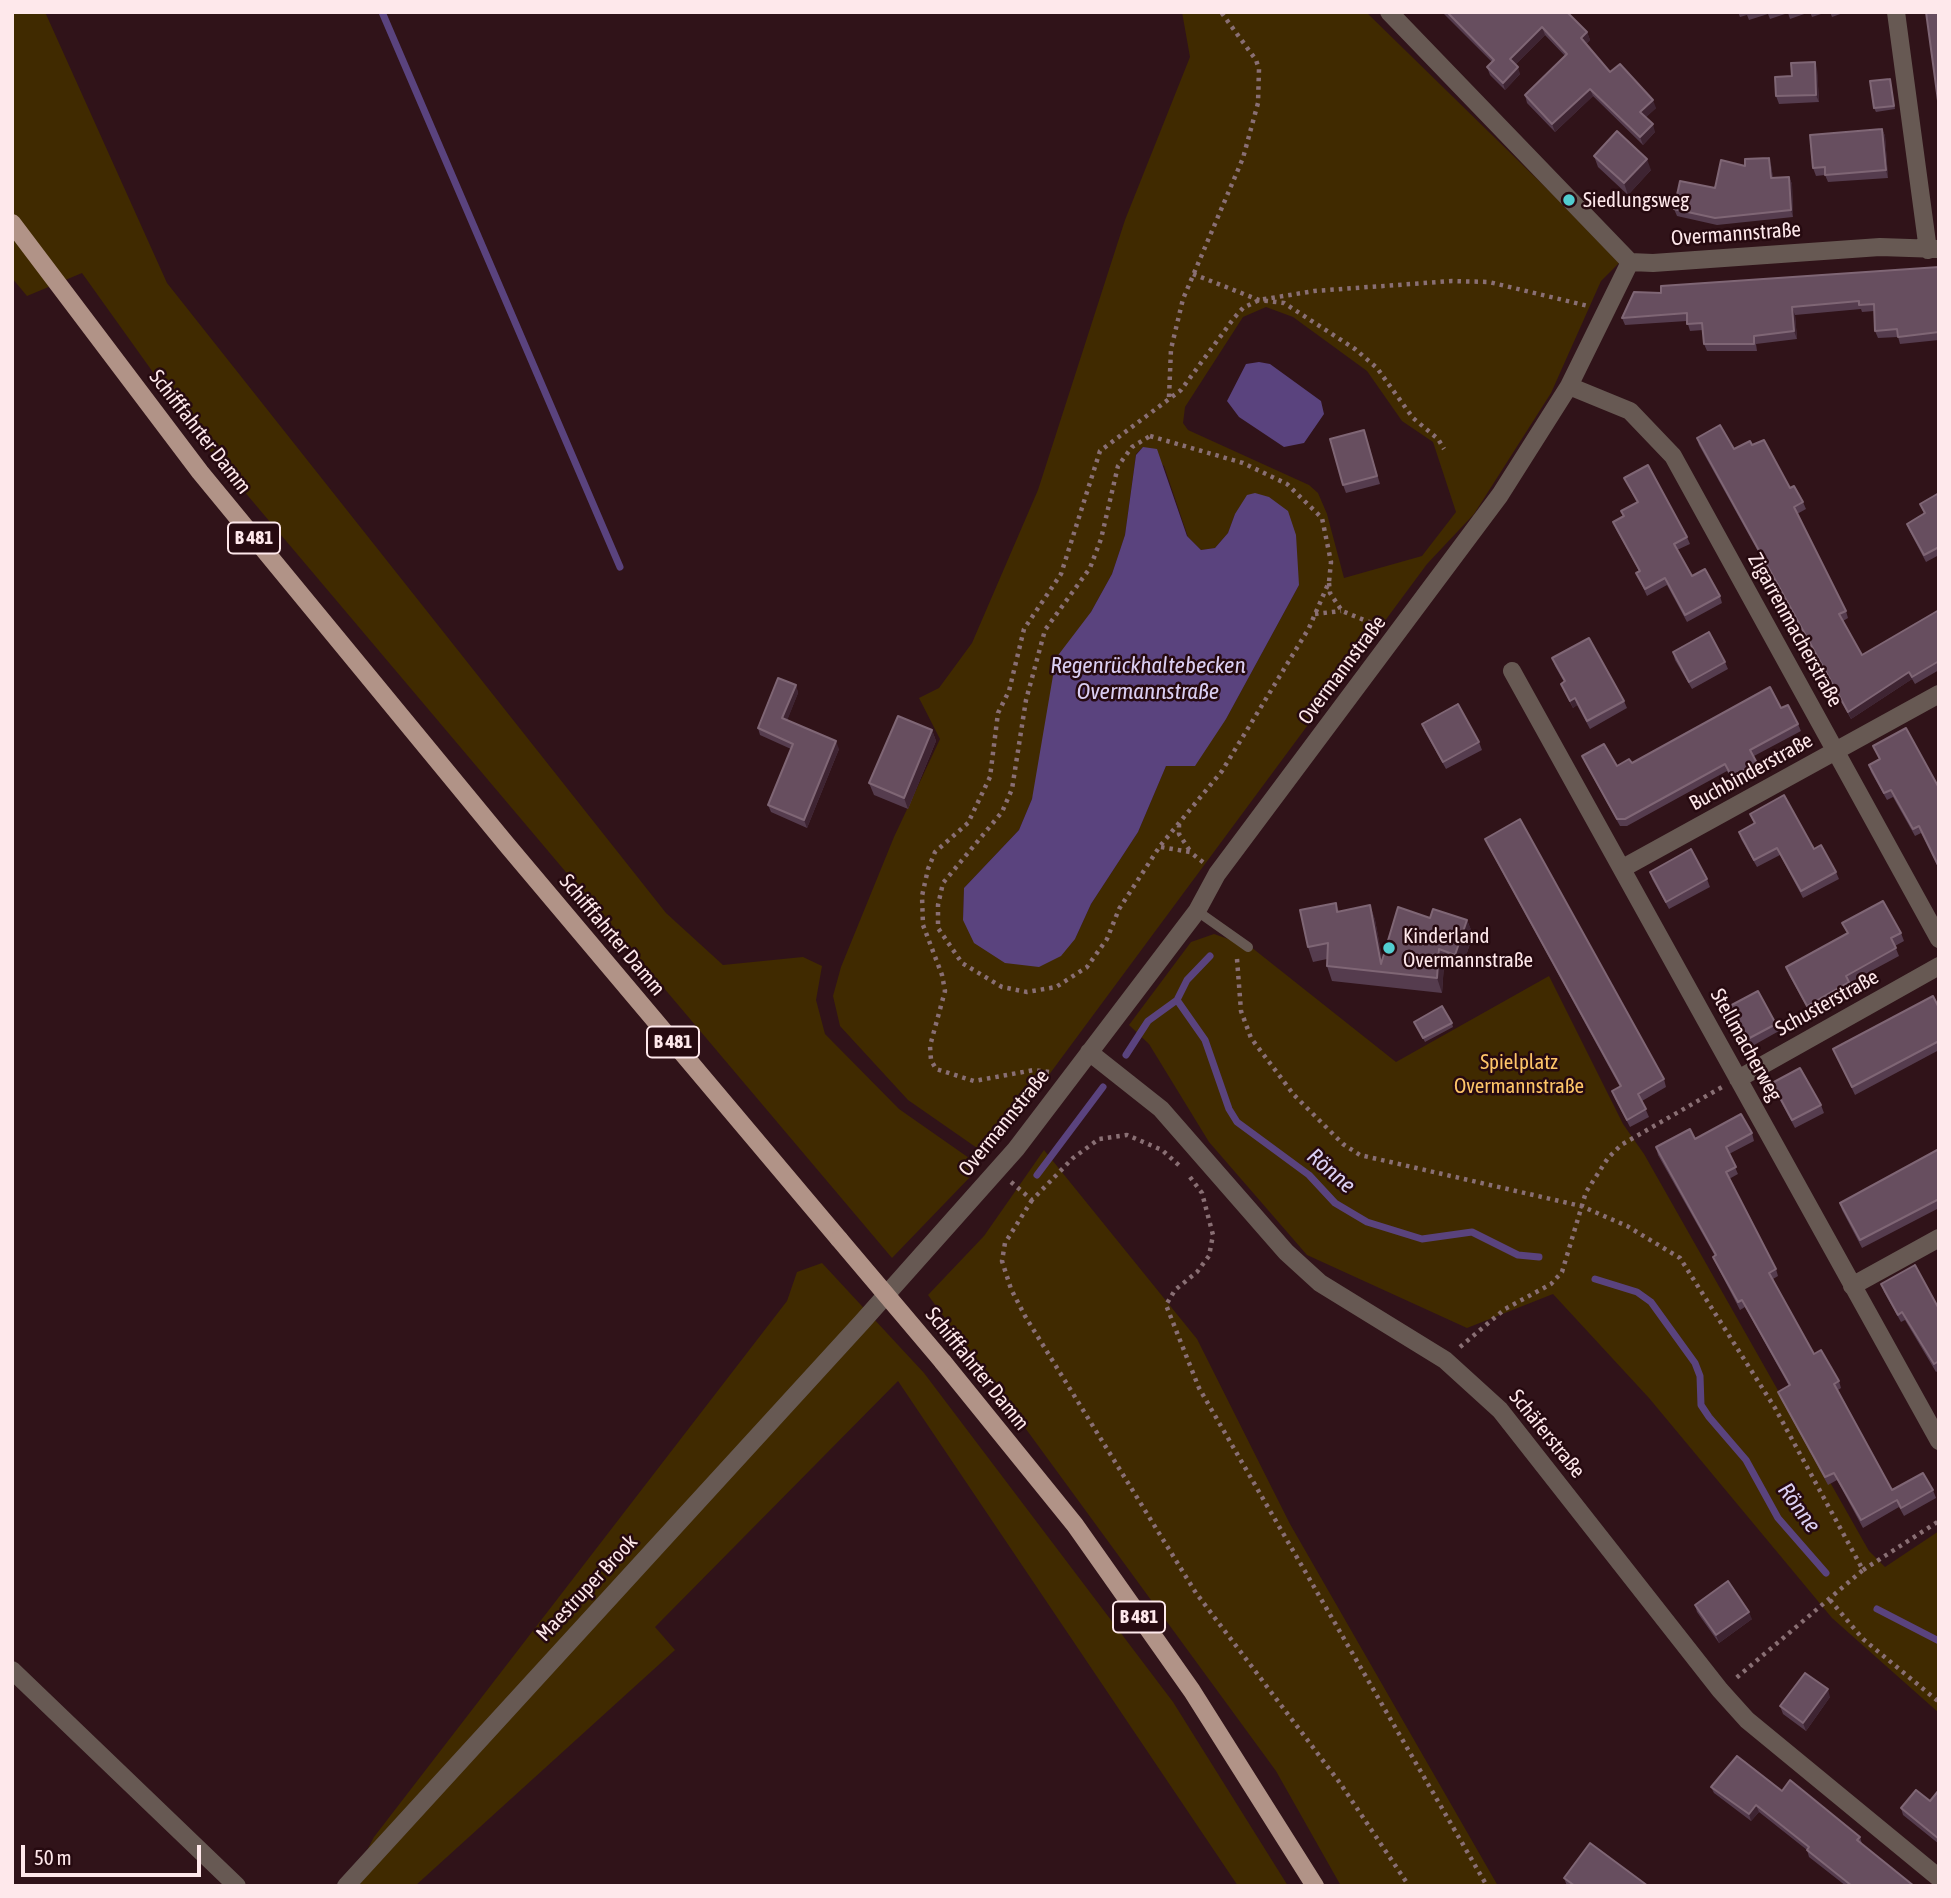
<!DOCTYPE html>
<html>
<head>
<meta charset="utf-8">
<style>
  body { margin:0 }
  #map { position:relative; width:1951px; height:1898px; overflow:hidden; background:#301319; font-family:"Asap Condensed",sans-serif }
  canvas { display:block }
  .frame { position:absolute; inset:0; border:14px solid #fee8eb; pointer-events:none }
  .scale { position:absolute; left:21px; top:1845px; width:180px; height:32px; box-sizing:border-box; border:4px solid #fee8eb; border-top:0; padding-left:9px; font-size:21px; line-height:24px; white-space:nowrap; color:#fee8eb; -webkit-text-stroke:5px #260a10; paint-order:stroke }
</style>
</head>
<body>
<div id="map">
<canvas width="1951" height="1898"></canvas>
<div class="frame"></div>
<div class="scale">50 m</div>
</div>
<script>
const c = document.querySelector('canvas').getContext('2d');
c.lineJoin = 'round';
function fill(path, color) { c.fillStyle = color; c.fill(path, 'evenodd'); }
const shape = rows => new Path2D(rows.map(r => 'M' + r).join(''));
function trace(path, color, width, dash) { c.strokeStyle = color; c.lineWidth = width; c.lineCap = dash ? 'butt' : 'round'; c.setLineDash(dash || []); c.stroke(path); }
function label(font, color, halo, rows, align = 'center') {
  c.font = font + ' "Asap Condensed",sans-serif'; c.lineWidth = 5; c.setLineDash([]); c.textBaseline = 'middle'; c.strokeStyle = halo; c.fillStyle = color; for (const [text, x, y, turn = 0] of rows) {
    c.save(); c.translate(x, y); c.rotate((+turn || 0) * Math.PI / 180); c.textAlign = isNaN(turn) ? turn : align; if (halo) c.strokeText(text, 0, 0); c.fillText(text, 0, 0); c.restore();
  }
}
fill(shape([
  [12,12,45,12,167,283,666,913,723,965,803,957,822,966,816,1000,825,1034,899,1109,969,1158,971,1176,892,1258,205,445,82,273,27,296,12,278],
  [1182,12,1366,12,1621,261,1601,281,1551,393,1474,514,1427,564,997,1145,977,1148,908,1100,840,1026,833,996,841,967,894,837,940,739,919,698,939,688,972,643,1038,490,1125,220,1190,57],
  [1266,307,1293,317,1367,371,1402,421,1433,442,1456,512,1422,556,1344,578,1327,514,1318,493,1309,485,1188,430,1183,423,1185,407,1243,317],
  [1143,447,1164,466,1188,537,1201,550,1215,548,1228,533,1235,514,1299,585,1226,719,1166,766,1138,832,1091,904,1075,939,963,920,964,888,1019,830,1032,799,1091,612,1112,574,1125,535,1136,454],
  [1214,934,1251,947,1396,1062,1549,976,1623,1124,1644,1154,1869,1551,1885,1567,1939,1531,1939,1713,1832,1618,1649,1398,1553,1294,1467,1328,1307,1255,1209,1142,1149,1044,1129,1025,1191,942],
  [1044,1150,1197,1339,1290,1524,1498,1886,1341,1886,1276,1771,928,1295,984,1236],
  [822,1263,924,1373,1173,1702,1288,1886,1238,1886,898,1381,655,1627,675,1650,415,1886,348,1886,374,1837,787,1301,797,1272]
]), '#402a00');
fill(shape([
  [1259,362,1270,364,1321,401,1324,414,1304,443,1284,447,1239,417,1227,401,1246,364],
  [1143,447,1157,449,1187,536,1201,550,1215,548,1228,533,1235,514,1247,495,1255,493,1269,497,1288,511,1296,535,1299,585,1226,719,1195,766,1166,766,1138,832,1091,904,1075,939,1061,956,1039,967,1005,963,974,943,963,920,964,888,1019,830,1032,799,1056,658,1091,612,1112,574,1125,535,1136,455]
]), '#5a437e');
trace(shape([
  [382,12,620,567],
  [1177,1000,1205,1040,1229,1109,1237,1122,1309,1175,1335,1203,1367,1222,1422,1239,1472,1232,1518,1255,1539,1257],
  [1126,1055,1148,1021,1177,1000,1187,980,1210,956],
  [1037,1175,1103,1087],
  [1595,1279,1637,1292,1651,1302,1695,1363,1700,1376,1701,1405,1709,1417,1746,1460,1778,1518,1826,1573],
  [1877,1609,1939,1641]
]), '#5a437e', 7);
trace(shape([
  [1193,274,1259,300,1284,303,1355,349,1377,368,1413,418,1438,439,1444,449],
  [1169,397,1171,349,1183,299,1243,158,1258,103,1259,69,1256,60,1221,12],
  [1150,436,1243,463,1287,484,1322,518,1331,562,1329,582,1309,628,1222,771,1160,846,1119,909,1107,939,1087,967,1056,987,1027,992,1002,987,962,963,938,928,938,905,943,883,1002,812,1012,789,1026,700,1045,630,1090,568,1101,539,1118,466,1132,447,1150,436],
  [1329,583,1330,593,1342,611,1379,626],
  [1315,614,1341,611],
  [1179,824,1179,834,1190,851],
  [1161,847,1190,852,1204,863],
  [1237,959,1241,1011,1251,1038,1294,1095,1343,1144,1360,1155,1581,1206,1627,1226,1680,1258,1775,1408,1863,1570,1735,1679],
  [1049,1072,1034,1070,974,1081,936,1069,931,1060,930,1046,945,991,942,975,923,925,922,896,928,869,935,852,968,823,990,777,998,713,1009,691,1024,629,1061,574,1100,451,1181,390,1234,318,1243,308,1259,300,1314,291,1452,281,1489,282,1588,306],
  [1190,1177,1202,1193,1213,1235,1209,1256,1197,1272,1175,1290,1166,1305,1199,1388,1487,1886],
  [1011,1182,1032,1200,1073,1158,1099,1139,1127,1135,1162,1150,1182,1168],
  [1032,1200,1005,1243,1002,1261,1011,1289,1025,1316,1196,1593,1340,1783,1409,1886],
  [1460,1347,1505,1309,1551,1284,1562,1272,1586,1192,1608,1158,1621,1145,1722,1087],
  [1863,1570,1939,1521],
  [1830,1600,1863,1639,1939,1702]
]), '#896f74', 4.5, [3.5, 5]);
trace(shape([
  [1197,911,1248,947]
]), '#675953', 10);
trace(shape([
  [1389,12,1630,262],
  [1896,12,1928,250],
  [1630,262,1653,263,1880,247,1939,249],
  [1569,386,1630,411,1673,456,1939,939],
  [1512,671,1939,1441],
  [1623,868,1939,694],
  [1089,1052,1161,1109,1286,1252,1320,1283,1445,1360,1500,1410,1720,1690,1747,1720,1939,1878],
  [1738,1079,1939,966],
  [1852,1286,1939,1238],
  [12,1670,237,1886],
  [346,1886,862,1322,1016,1149,1197,911,1217,874,1500,495,1569,386,1630,262]
]), '#675953', 18);
trace(shape([
  [12,223,200,472,507,845,839,1239],
  [943,1362,1075,1525,1192,1691,1315,1886]
]), '#b19387', 18);
trace(shape([
  [839,1239,943,1362]
]), '#b19387', 18);
fill(shape([
  [1442,12,1567,12,1587,32,1590,40,1586,44,1610,72,1656,108,1646,117,1655,132,1643,145,1593,96,1555,132,1527,103,1525,95,1565,56,1545,35,1515,65,1520,74,1505,90,1490,75,1487,67,1492,62],
  [1738,12,1827,12,1812,17,1810,12,1790,19,1788,13,1770,19,1768,14,1749,20,1747,15,1740,17],
  [1830,12,1846,12,1832,17],
  [1817,69,1819,102,1779,104,1776,96,1792,76],
  [1890,79,1895,109,1876,112,1874,108],
  [1882,129,1885,136,1888,178,1828,182,1825,175,1816,176,1813,168],
  [1594,156,1651,170,1628,195,1598,167],
  [1771,165,1773,178,1789,177,1792,184,1793,217,1717,225,1677,216,1674,209,1715,188,1745,166],
  [1939,267,1939,340,1900,344,1898,337,1878,338,1875,331,1874,311,1862,312,1861,309,1795,315,1797,339,1756,344,1757,351,1707,351,1704,344,1703,330,1690,331,1687,321,1625,325,1622,318,1661,293],
  [1364,430,1380,484,1346,493,1343,485],
  [1697,438,1734,449,1752,445,1803,502,1806,509,1797,514,1846,611,1848,618,1843,621,1862,655,1939,610,1939,670,1915,684,1912,679,1851,719,1699,445],
  [1624,478,1687,537,1690,544,1677,550,1692,576,1720,596,1722,603,1687,622,1667,585,1647,596,1636,573,1639,571,1616,529,1613,522,1623,517,1621,511,1637,503],
  [1939,493,1939,555,1926,562,1909,530,1907,524,1924,514,1920,504],
  [1673,652,1725,662,1728,669,1692,689,1675,660],
  [1552,658,1624,701,1627,708,1590,729,1577,705,1573,708,1564,691,1561,684,1564,682,1555,666],
  [796,685,798,693,787,720,839,749,807,828,771,812,768,805,791,749,760,735,758,728],
  [1422,724,1479,742,1482,750,1446,769,1425,732],
  [1798,724,1801,731,1754,756,1760,770,1735,784,1727,771,1627,826,1620,826,1585,763,1582,756,1617,766],
  [932,730,936,741,908,809,874,795,869,783],
  [1873,746,1939,788,1939,869,1921,833,1915,836,1893,797,1887,800,1871,772,1869,765,1879,759],
  [1750,814,1814,849,1836,872,1839,879,1803,898,1780,855,1757,867,1741,839,1739,832,1754,824],
  [1485,839,1664,1079,1666,1087,1642,1101,1649,1117,1630,1127,1615,1099,1612,1091,1620,1087,1488,846],
  [1650,872,1707,879,1710,887,1669,909,1652,879],
  [1336,903,1339,912,1370,905,1375,920,1382,958,1430,918,1467,920,1473,935,1461,970,1444,964,1442,993,1332,981,1327,966,1327,959,1313,962,1308,947],
  [1842,923,1901,933,1904,941,1895,946,1899,956,1849,983,1852,990,1810,1013,1789,975,1786,967,1847,933],
  [1726,1008,1776,1024,1779,1031,1747,1049,1728,1016],
  [1939,1008,1939,1050,1855,1095,1833,1049],
  [1414,1022,1452,1023,1453,1027,1425,1042],
  [1772,1083,1821,1105,1824,1113,1795,1128,1775,1091],
  [1752,1133,1754,1141,1729,1154,1738,1174,1729,1179,1776,1269,1778,1276,1773,1279,1814,1354,1839,1381,1841,1388,1838,1390,1892,1490,1933,1490,1936,1498,1904,1516,1899,1507,1863,1528,1837,1480,1828,1485,1781,1399,1778,1392,1789,1386,1745,1307,1740,1310,1716,1264,1713,1257,1715,1256,1658,1155,1656,1147,1695,1139],
  [1939,1149,1939,1208,1862,1248,1842,1210,1840,1203],
  [1881,1284,1939,1309,1939,1370,1936,1372,1905,1320,1901,1322,1884,1292],
  [1695,1605,1752,1619,1719,1643,1697,1612],
  [1830,1697,1806,1731,1783,1714,1780,1706],
  [1711,1787,1782,1791,1860,1837,1862,1844,1914,1886,1846,1886,1809,1857,1807,1850,1759,1812,1751,1821,1714,1793],
  [1939,1790,1939,1844,1903,1815,1901,1808,1930,1801],
  [1564,1878,1648,1886,1567,1886]
]), '#553c4e');
fill(shape([
  [1542,27,1545,35,1513,67,1510,59],
  [1587,32,1590,40,1583,46,1581,38],
  [1815,62,1817,69,1819,102,1816,95],
  [1518,67,1520,74,1505,90,1503,83],
  [1590,89,1593,96,1555,132,1552,124],
  [1653,100,1656,108,1643,120,1640,112],
  [1653,124,1655,132,1643,145,1640,137],
  [1882,129,1885,136,1888,178,1886,170],
  [1769,158,1771,165,1774,185,1771,178],
  [1647,159,1651,170,1628,195,1624,183],
  [1789,177,1792,184,1793,217,1791,210],
  [1792,307,1795,315,1797,339,1794,331],
  [1909,672,1912,679,1851,719,1848,712],
  [796,685,798,693,785,726,782,718],
  [1575,698,1577,705,1573,708,1570,701],
  [932,730,936,741,908,809,904,798],
  [836,741,839,749,807,828,804,820],
  [1370,905,1375,920,1385,972,1381,964],
  [1467,920,1473,935,1461,970,1455,955],
  [1439,949,1444,964,1442,993,1437,978],
  [1749,1612,1752,1619,1719,1643,1716,1635],
  [1828,1689,1830,1697,1806,1731,1803,1723],
  [1756,1805,1759,1812,1751,1821,1749,1814]
]), '#3e2432');
const building = shape([
  [1447,12,1567,12,1587,32,1581,38,1610,72,1620,64,1653,100,1640,112,1653,124,1640,137,1590,89,1552,124,1525,95,1567,54,1542,27,1510,59,1518,67,1503,83,1487,67,1494,60,1447,12],
  [1926,12,1939,12,1939,108,1926,12],
  [1815,62,1816,95,1776,96,1775,77,1792,76,1791,63,1815,62],
  [1890,79,1894,106,1874,108,1870,81,1890,79],
  [1882,129,1886,170,1825,175,1825,167,1813,168,1810,135,1882,129],
  [1617,131,1647,159,1624,183,1594,156,1617,131],
  [1769,158,1771,178,1789,177,1791,210,1715,218,1674,209,1680,181,1715,188,1721,160,1745,166,1745,159,1769,158],
  [1939,267,1939,332,1898,337,1897,329,1875,331,1874,304,1859,305,1859,301,1792,307,1794,331,1754,336,1754,344,1704,344,1702,323,1687,324,1687,313,1622,318,1634,292,1661,293,1661,286,1939,267],
  [1720,425,1734,449,1750,441,1752,445,1764,440,1790,488,1794,486,1803,502,1794,507,1846,611,1839,614,1862,655,1939,610,1939,661,1912,677,1909,672,1848,712,1697,438,1720,425],
  [1364,430,1377,476,1343,485,1330,439,1364,430],
  [1648,465,1687,537,1674,544,1692,576,1705,569,1720,596,1685,615,1665,578,1645,589,1636,573,1640,571,1613,522,1624,516,1621,511,1638,502,1624,478,1648,465],
  [1939,493,1939,547,1924,555,1907,524,1925,513,1920,504,1939,493],
  [1709,632,1725,662,1689,682,1673,652,1709,632],
  [1589,638,1624,701,1587,721,1575,698,1570,701,1561,684,1565,681,1552,658,1589,638],
  [778,678,796,685,782,718,836,741,804,820,768,805,793,744,758,728,778,678],
  [1770,687,1781,708,1788,705,1798,724,1750,750,1757,763,1732,777,1725,764,1625,819,1617,819,1582,756,1604,744,1617,766,1629,759,1632,763,1770,687],
  [1458,704,1479,742,1443,762,1422,724,1458,704],
  [898,716,932,730,904,798,869,783,898,716],
  [1906,728,1939,788,1939,867,1919,826,1913,829,1891,790,1884,793,1869,765,1880,759,1873,746,1906,728],
  [1784,795,1814,849,1821,845,1836,872,1801,891,1777,848,1754,860,1739,832,1755,823,1750,814,1784,795],
  [1520,819,1664,1079,1638,1094,1646,1109,1627,1120,1612,1091,1621,1086,1485,839,1520,819],
  [1691,849,1707,879,1666,902,1650,872,1691,849],
  [1883,901,1901,933,1891,938,1896,948,1846,976,1849,982,1807,1006,1786,967,1848,933,1842,923,1883,901],
  [1336,903,1337,912,1370,905,1381,964,1398,907,1430,918,1433,909,1467,920,1455,955,1439,949,1437,978,1327,966,1328,943,1308,947,1300,910,1336,903],
  [1758,991,1776,1024,1744,1041,1726,1008,1758,991],
  [1933,996,1939,1008,1939,1041,1852,1087,1833,1049,1933,996],
  [1442,1006,1452,1023,1423,1038,1414,1022,1442,1006],
  [1800,1068,1821,1105,1792,1120,1772,1083,1800,1068],
  [1741,1114,1752,1133,1726,1147,1736,1167,1726,1172,1776,1269,1769,1273,1814,1354,1821,1350,1839,1381,1834,1384,1892,1490,1923,1473,1933,1490,1901,1508,1897,1500,1861,1520,1834,1473,1825,1477,1778,1392,1790,1385,1742,1300,1738,1302,1713,1257,1716,1255,1656,1147,1690,1129,1695,1139,1741,1114],
  [1939,1149,1939,1199,1860,1240,1840,1203,1939,1149],
  [1915,1265,1939,1309,1939,1361,1934,1364,1902,1312,1898,1315,1881,1284,1915,1265],
  [1728,1581,1749,1612,1716,1635,1695,1605,1728,1581],
  [1805,1673,1828,1689,1803,1723,1780,1706,1805,1673],
  [1737,1756,1782,1791,1790,1780,1860,1837,1857,1840,1914,1886,1852,1886,1807,1850,1809,1847,1756,1805,1749,1814,1711,1787,1737,1756],
  [1916,1790,1930,1801,1939,1790,1939,1839,1901,1808,1916,1790],
  [1590,1843,1648,1886,1575,1886,1564,1878,1590,1843]
]);
fill(building, '#674e5f');
trace(building, '#7f6675', 2);
for (const [x, y, r, color] of [
  [1569,200,7,"#52cdd0"],
  [1389,948,7,"#52cdd0"]
]) { const dot = new Path2D(); dot.arc(x, y, r, 0, 2 * Math.PI); c.fillStyle = color; c.fill(dot); trace(dot, '#260a10', 2.5); }
for (const [x, y, w] of [
  [254,538,52],
  [673,1042,52],
  [1139,1617,52]
]) { const box = new Path2D(); box.roundRect(x - w / 2, y - 15.5, w, 31, 5); c.fillStyle = '#260a10'; c.fill(box); trace(box, '#fee8eb', 2); }
label('bold 19px', '#fee8eb', null, [
  ["B 481",254,538],
  ["B 481",673,1042],
  ["B 481",1139,1617]
]);
label('21px', '#fee8eb', '#260a10', [
  ["Siedlungsweg",1583,200],
  ["Kinderland",1403,936],
  ["Overmannstraße",1403,960]
], 'left');
label('21px', '#fee8eb', '#260a10', [
  ["Overmannstraße",1736,234,-4],
  ["Schifffahrter Damm",200,432,52],
  ["Zigarrenmacherstraße",1795,630,61],
  ["Overmannstraße",1342,670,-53],
  ["Buchbinderstraße",1751,772,-29],
  ["Schifffahrter Damm",612,935,50],
  ["Schusterstraße",1827,1003,-29],
  ["Stellmacherweg",1746,1045,61],
  ["Overmannstraße",1004,1123,-51],
  ["Schifffahrter Damm",977,1369,51],
  ["Schäferstraße",1547,1434,51],
  ["Maestruper Brook",587,1588,-47]
]);
label('21px', '#fec568', '#260a10', [
  ["Spielplatz",1519,1062],
  ["Overmannstraße",1519,1086]
]);
label('italic 23px', '#dbcff3', '#260a10', [
  ["Regenrückhaltebecken",1148,666],
  ["Overmannstraße",1148,692],
  ["Rönne",1331,1171,41],
  ["Rönne",1799,1508,54]
]);
</script>
</body>
</html>
